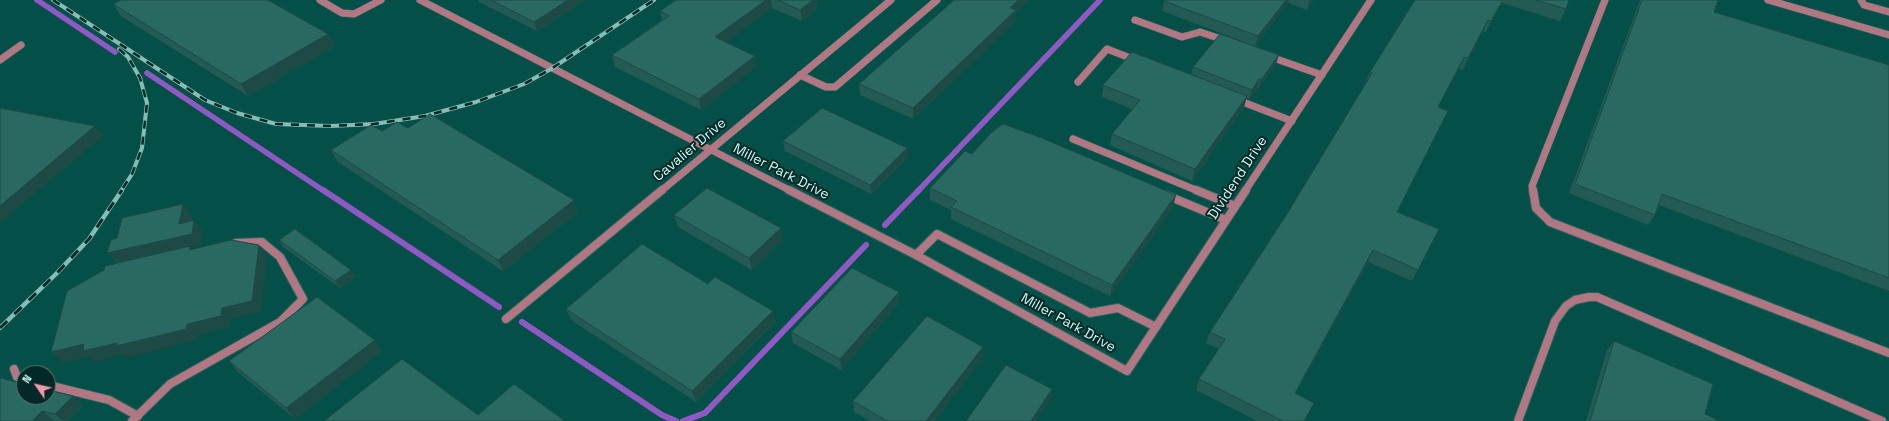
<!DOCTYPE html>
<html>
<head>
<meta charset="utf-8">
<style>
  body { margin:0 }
  #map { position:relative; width:1889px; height:421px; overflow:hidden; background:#024540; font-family:"Space Grotesk",sans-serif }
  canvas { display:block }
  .north { position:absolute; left:16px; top:365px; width:40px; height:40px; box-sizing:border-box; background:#042825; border:1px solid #537c78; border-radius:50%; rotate:304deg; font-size:11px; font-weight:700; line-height:16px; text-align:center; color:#cafbf4 }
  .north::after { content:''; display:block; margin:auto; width:14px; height:18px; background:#f29aad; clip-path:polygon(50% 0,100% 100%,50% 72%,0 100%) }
</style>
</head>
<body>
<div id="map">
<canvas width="1889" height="421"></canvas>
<div class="north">N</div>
</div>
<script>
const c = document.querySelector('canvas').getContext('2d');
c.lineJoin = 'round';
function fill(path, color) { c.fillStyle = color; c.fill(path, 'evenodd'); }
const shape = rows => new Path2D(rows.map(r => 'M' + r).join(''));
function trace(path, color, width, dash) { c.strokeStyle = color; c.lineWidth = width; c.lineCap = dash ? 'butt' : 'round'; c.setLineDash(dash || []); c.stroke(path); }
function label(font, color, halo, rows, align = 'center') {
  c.font = font + ' "Space Grotesk",sans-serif'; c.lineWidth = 4; c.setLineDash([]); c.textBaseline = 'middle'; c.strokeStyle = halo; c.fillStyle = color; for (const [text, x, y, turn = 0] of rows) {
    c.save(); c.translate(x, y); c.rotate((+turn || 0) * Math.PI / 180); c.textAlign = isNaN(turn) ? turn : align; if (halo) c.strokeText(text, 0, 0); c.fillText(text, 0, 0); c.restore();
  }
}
fill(shape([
  [0,0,1889,0,1889,421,0,421],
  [24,373,48,373,48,397,24,397]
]), '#045049');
trace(shape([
  [37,0,115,52],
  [147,73,324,191],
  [918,191,1100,0]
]), '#9058c3', 5.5);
trace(shape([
  [323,190,499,307],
  [885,225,919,190],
  [522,322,662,415,676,421],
  [683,421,705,413,866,245]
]), '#9058c3', 6);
const serviceFar1 = shape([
  [320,0,342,13,354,14,381,0],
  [1768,0,1889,35],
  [1861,0,1864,5,1889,12],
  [1135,20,1182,37,1200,32,1227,41],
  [1268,56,1322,75],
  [800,75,826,87,835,87,937,0],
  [1078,82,1107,49,1138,61],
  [1235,99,1292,121],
  [1073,139,1198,191],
  [1533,191,1532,186,1605,0]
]);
const service = shape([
  [1196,190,1235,206],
  [1533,190,1536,208,1550,222,1889,353],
  [1166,195,1226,220],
  [916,255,937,234,1090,313,1118,308,1156,327],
  [14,369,17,377,24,379],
  [48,385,109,400,138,416],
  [132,421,170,384,280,322,303,299,280,257,262,242,236,243],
  [1518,421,1555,321,1566,306,1575,300,1589,297,1597,297,1882,421]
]);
const minorFar1 = shape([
  [420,0,791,191],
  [0,60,21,45],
  [661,191,891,0],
  [1245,191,1371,0]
]);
const minor = shape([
  [789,190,916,255,1127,371,1246,190],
  [506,319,662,190]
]);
trace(serviceFar1, '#266660', 8);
trace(service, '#266660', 10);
trace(minorFar1, '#266660', 8);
trace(minor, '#266660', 10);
trace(serviceFar1, '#b17783', 7);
trace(service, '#b17783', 8);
trace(minorFar1, '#b17783', 7);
trace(minor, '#b17783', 8);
const railFar1 = shape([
  [53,0,205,100,237,113,276,124,330,126,374,124,425,116,476,102,524,84,551,69,654,0],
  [119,49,128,57,140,78,147,103,142,148,132,174,121,191]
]);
const rail = shape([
  [0,328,57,273,89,239,122,190]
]);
trace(railFar1, '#85bdb6', 4);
trace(rail, '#85bdb6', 4.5);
trace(railFar1, '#042825', 2.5, [8]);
trace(rail, '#042825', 3, [10]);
fill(shape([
  [479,0,583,0,584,1,537,31,479,2],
  [676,0,816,0,817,9,802,21,772,8,726,42,756,67,701,110,615,67,612,55,662,20,660,11],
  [954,0,1029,0,1016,12,1016,21,913,119,860,95,859,84],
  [1165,0,1314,0,1307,10,1288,3,1255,46,1162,11,1164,1],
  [1415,0,1569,0,1566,9,1560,21,1502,3,1486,32,1483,31,1463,70,1459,69,1438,107,1398,212,1439,229,1412,281,1368,262,1296,393,1305,421,1257,421,1196,390,1199,379,1219,349,1206,343,1210,332,1287,214,1366,84,1365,83,1370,72],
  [1640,0,1718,0,1714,12,1889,65,1889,291,1659,205,1655,215,1648,225,1569,193],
  [113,4,328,34,335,46,248,96,121,16],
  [1276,64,1258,89,1257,89,1249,99,1246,98,1244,107,1192,181,1110,145,1112,134,1132,109,1102,97,1103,85,1191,75,1193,67],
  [408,128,578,212,503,271,338,162,331,150,382,131],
  [783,141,908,157,871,194,785,151],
  [972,154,1173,207,1110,296,951,219,951,210,930,200,930,188],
  [674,215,783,240,752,270,678,227],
  [279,240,356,276,340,288,283,247],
  [708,284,775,322,696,402,571,320,566,309],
  [899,303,841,370,793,343,791,332],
  [1614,341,1705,414,1720,421,1586,421,1607,350],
  [983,347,983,358,934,421,870,421,854,412,853,401],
  [382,351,295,419,238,372,229,361],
  [0,378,83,405,68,421,57,421,53,420]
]), '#235a54');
fill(shape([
  [568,0,583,0,584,1,537,31,534,22],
  [766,0,771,0,772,8,717,49,715,37],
  [813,0,816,0,817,9,802,21,800,10],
  [1018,0,1029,0,1016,12,1016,21,913,119,913,108],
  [1286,0,1289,0,1288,3,1255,46,1258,36],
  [1310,0,1314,0,1307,10],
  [1503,0,1502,3,1486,32,1491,21],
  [1488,20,1483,31,1463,70,1468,58],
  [328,34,335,46,248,96,241,84],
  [1279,55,1276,64,1258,89,1261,80],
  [755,56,756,67,701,110,699,99],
  [1464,57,1459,69,1432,119,1438,107],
  [1259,79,1257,89,1249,99,1252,90],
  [1247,96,1244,107,1192,181,1195,169],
  [95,126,103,136,0,223,0,206],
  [907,148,908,157,871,194,870,185],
  [1176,195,1173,207,1110,296,1112,285],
  [574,200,578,212,503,271,498,260],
  [183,204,192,216,189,235,194,220,203,232,201,245,191,248,199,258,189,250,118,265,107,253,179,224],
  [781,228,783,240,752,270,749,258],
  [259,245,267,256,261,312,231,319,230,327,197,335,196,340,127,358,125,355,94,362,88,357,63,363,51,352,84,344,187,324,222,308],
  [1373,250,1368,262,1290,404,1295,393],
  [351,270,356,276,340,288,335,281],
  [899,292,899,303,841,370,840,359],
  [773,311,775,322,696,402,692,391],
  [375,340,382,351,295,419,286,408],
  [983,347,983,358,934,421,926,421],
  [1052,389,1051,399,1036,421,1031,421],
  [73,396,83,405,68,421,63,421,55,414],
  [42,411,53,420,52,421,32,421]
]), '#1d4a45');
const building = shape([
  [121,0,268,0,328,34,241,84,113,4,121,0],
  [491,0,568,0,534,22,491,0],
  [676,0,766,0,715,37,755,56,699,99,612,55,669,16,660,11,676,0],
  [778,0,813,0,800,10,778,0],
  [954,0,1018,0,1010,8,1016,10,913,108,859,84,954,0],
  [1165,0,1286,0,1258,36,1164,1,1165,0],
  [1415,0,1503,0,1491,21,1488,20,1468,58,1464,57,1438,107,1448,111,1397,212,1439,229,1418,270,1373,250,1295,393,1314,403,1304,421,1283,421,1199,379,1225,339,1210,332,1287,214,1372,73,1370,72,1415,0],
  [1536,0,1569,0,1566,9,1536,0],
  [1642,0,1718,0,1714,12,1889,65,1889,278,1662,194,1655,215,1575,184,1642,0],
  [1220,34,1279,55,1261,80,1259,79,1252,90,1193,67,1220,34],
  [1132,52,1247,96,1195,169,1112,134,1140,100,1103,85,1132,52],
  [0,108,95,126,0,206,0,108],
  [822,108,907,148,870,185,783,141,822,108],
  [430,114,574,200,498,260,331,150,371,125,382,131,397,122,408,128,430,114],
  [1003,124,1042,138,1176,195,1112,285,951,207,957,201,930,188,965,151,972,154,991,133,1003,124],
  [707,188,781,228,749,258,674,215,707,188],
  [183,204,179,224,194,220,192,234,107,253,111,240,117,238,122,218,183,204],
  [295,229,351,270,335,281,279,240,295,229],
  [231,240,259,245,252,301,222,308,221,316,187,324,186,329,116,346,117,343,83,351,84,344,51,352,67,291,104,270,105,266,190,246,189,250,231,240],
  [642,244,708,284,715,277,773,311,692,391,566,309,642,244],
  [852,268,899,292,840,359,791,332,852,268],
  [317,297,375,340,286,408,229,361,317,297],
  [927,316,983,347,926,421,887,421,853,401,927,316],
  [1614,341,1713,384,1705,414,1720,421,1590,421,1614,341],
  [402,359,478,415,514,384,565,421,324,421,402,359],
  [1006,365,1052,389,1031,421,966,421,1006,365],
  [0,378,24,384,24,397,48,397,48,390,73,396,55,414,42,411,32,421,0,421,0,378]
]);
fill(building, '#296962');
trace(building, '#1d4a45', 1);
label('14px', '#cafbf4', '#042825', [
  ["Cavalier Drive",690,150,-40],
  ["Miller Park Drive",781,172,27],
  ["Dividend Drive",1238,178,-57],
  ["Miller Park Drive",1068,323,29]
]);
</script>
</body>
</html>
